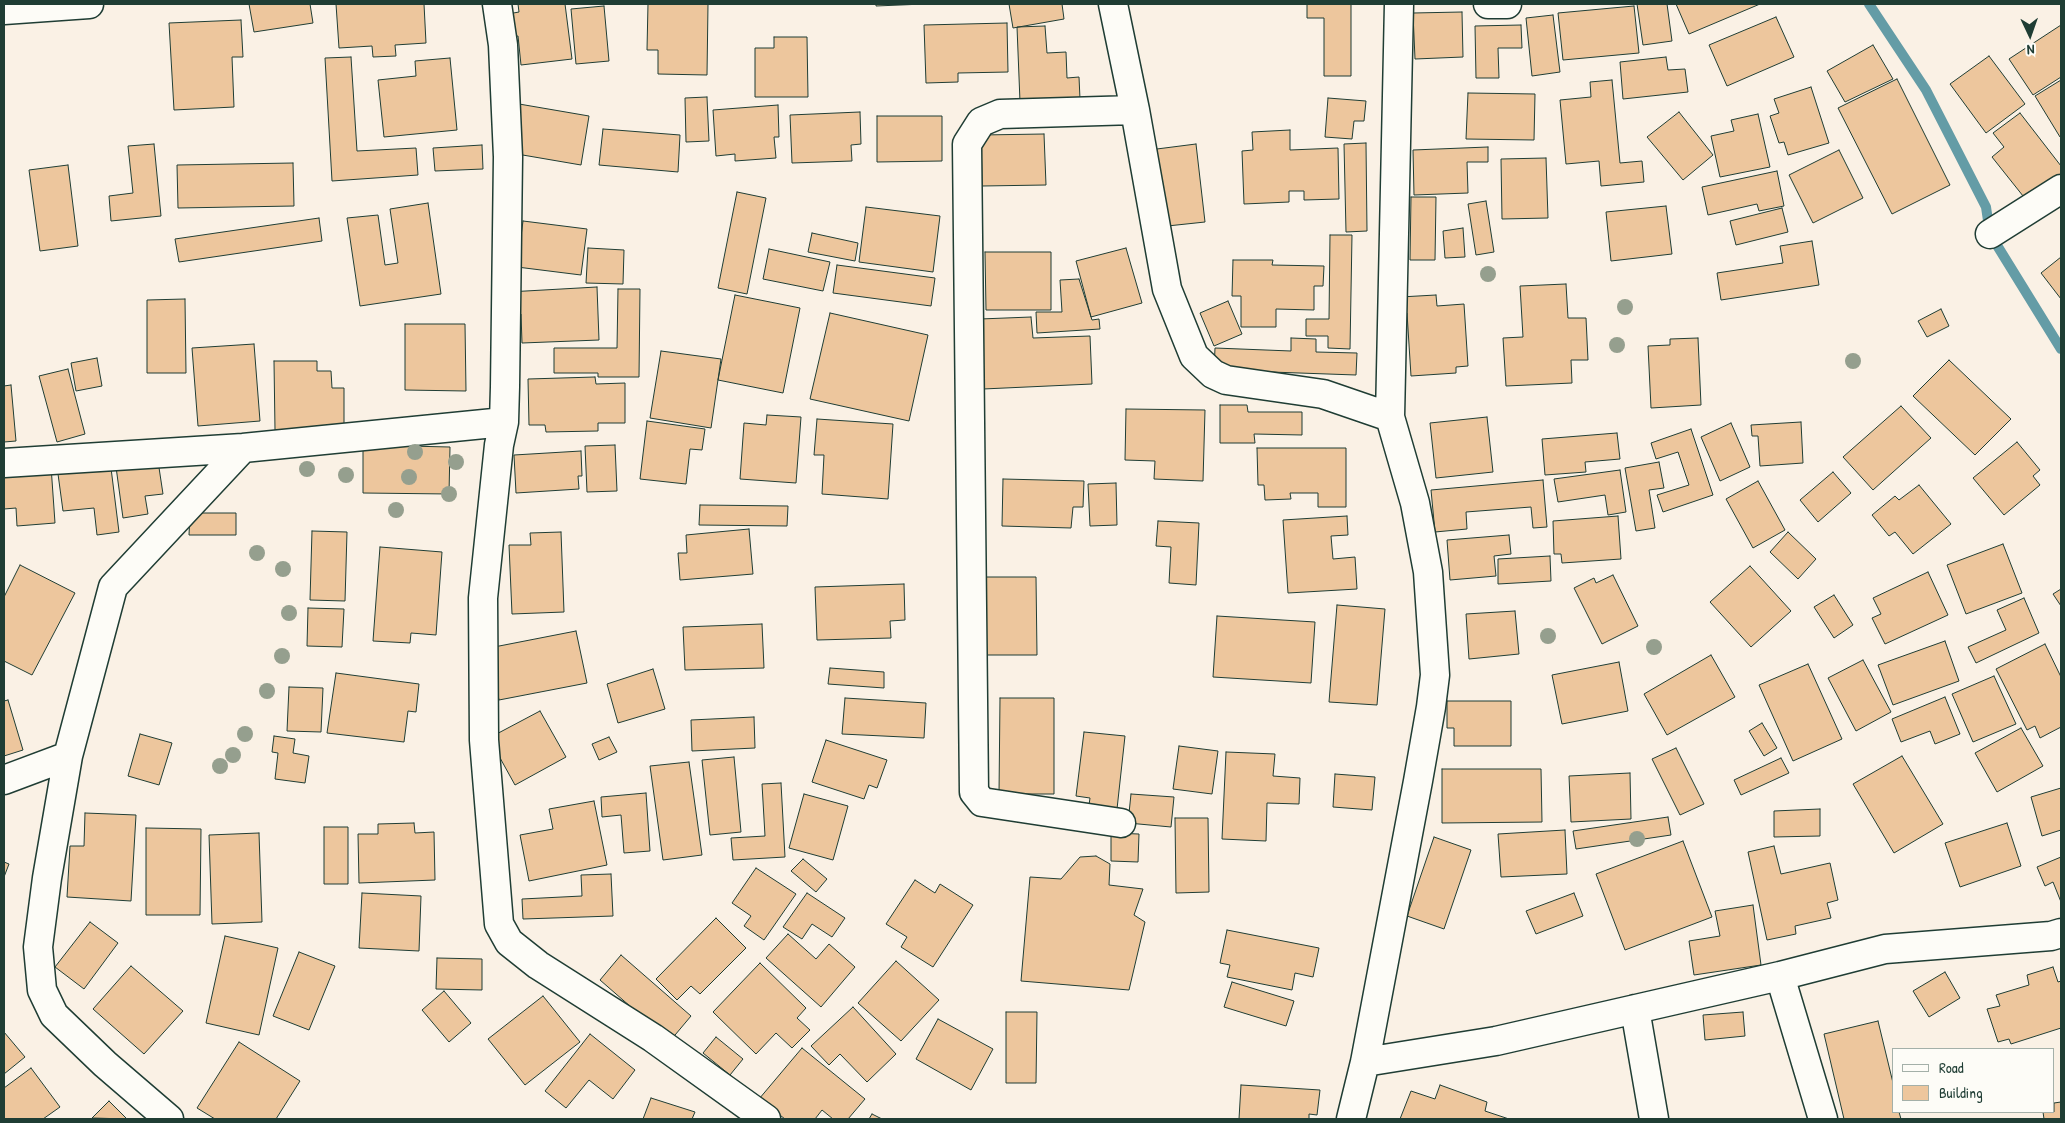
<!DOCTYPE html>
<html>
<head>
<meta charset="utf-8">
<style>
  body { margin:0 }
  #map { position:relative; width:2065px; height:1123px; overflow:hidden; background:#faf1e5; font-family:"Patrick Hand",sans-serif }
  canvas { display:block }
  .frame { position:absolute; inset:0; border:5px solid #1f3d34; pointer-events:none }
  .legend { position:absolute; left:1892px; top:1048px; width:162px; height:65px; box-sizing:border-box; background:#fdfcf7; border:1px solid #a4b0a9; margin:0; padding:6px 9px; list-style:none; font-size:15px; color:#1f3d34 }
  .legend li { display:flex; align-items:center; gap:10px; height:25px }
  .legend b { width:25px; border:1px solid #a4b0a9 }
  .north { position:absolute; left:2005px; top:10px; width:50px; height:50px; -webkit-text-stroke:4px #fdfcf7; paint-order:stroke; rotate:177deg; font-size:14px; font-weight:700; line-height:20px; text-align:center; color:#1f3d34 }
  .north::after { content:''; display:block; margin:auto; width:18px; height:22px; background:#1f3d34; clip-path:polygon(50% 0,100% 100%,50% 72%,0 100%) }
</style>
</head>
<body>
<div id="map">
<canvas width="2065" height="1123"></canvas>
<div class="frame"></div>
<ul class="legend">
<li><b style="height:6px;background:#fdfcf7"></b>Road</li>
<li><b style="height:14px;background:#edc69d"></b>Building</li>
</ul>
<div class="north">N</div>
</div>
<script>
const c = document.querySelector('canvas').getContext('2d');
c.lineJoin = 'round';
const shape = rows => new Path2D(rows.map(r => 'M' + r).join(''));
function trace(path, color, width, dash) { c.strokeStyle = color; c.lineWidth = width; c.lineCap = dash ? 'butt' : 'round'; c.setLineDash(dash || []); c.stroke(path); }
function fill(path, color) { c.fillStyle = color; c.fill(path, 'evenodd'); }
trace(shape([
  [1869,4,1926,90,1986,207,1990,234,2061,349]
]), '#649ca6', 10);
const building = shape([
  [249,4,310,4,313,23,254,32,249,4],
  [336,4,424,4,426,43,395,45,396,56,373,57,372,46,339,48,336,4],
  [518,4,565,4,572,59,521,65,518,36,511,37,508,14,519,12,518,4],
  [648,4,708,4,707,75,658,74,658,50,647,50,648,4],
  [876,4,924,4,876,6,876,4],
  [1009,4,1062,4,1064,19,1013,28,1009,4],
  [1307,4,1351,4,1351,76,1324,76,1324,18,1307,18,1307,4],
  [1637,4,1667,4,1672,41,1643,45,1637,4],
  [1676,4,1760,4,1689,34,1676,4],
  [604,6,609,61,576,64,571,9,604,6],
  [1634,6,1639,53,1563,60,1558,13,1634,6],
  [1462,12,1463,57,1415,59,1413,13,1462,12],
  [1553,15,1560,72,1532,76,1526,18,1553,15],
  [1776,17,1794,57,1727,86,1709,45,1776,17],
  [241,20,243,57,232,57,234,107,174,110,169,23,241,20],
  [1007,23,1008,72,958,73,958,82,926,83,924,25,1007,23],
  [1521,25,1522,48,1498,48,1499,78,1476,78,1475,26,1521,25],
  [2061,25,2061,77,2033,95,2009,59,2061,25],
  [1045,26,1047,53,1066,52,1067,78,1079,77,1080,99,1020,102,1017,27,1045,26],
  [774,37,807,37,808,97,755,97,755,48,774,48,774,37],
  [1873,45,1893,79,1845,102,1827,71,1873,45],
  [1989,56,2025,104,1986,133,1950,84,1989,56],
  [351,57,357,151,416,148,418,175,332,181,325,58,351,57],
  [1666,57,1668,70,1685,69,1688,92,1623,99,1620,62,1666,57],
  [450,58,457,130,384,137,378,80,416,76,415,61,450,58],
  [1897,79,1950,185,1892,214,1838,108,1897,79],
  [1612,80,1620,163,1642,161,1644,182,1601,186,1599,161,1566,164,1560,100,1591,97,1590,82,1612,80],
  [2061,80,2061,136,2060,137,2035,96,2061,80],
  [1811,87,1829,143,1788,155,1784,142,1779,143,1770,116,1779,113,1774,99,1811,87],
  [1468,93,1535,94,1534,140,1466,139,1468,93],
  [707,97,709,141,686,142,685,98,707,97],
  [1328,98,1366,101,1364,121,1354,121,1352,139,1325,137,1328,98],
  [519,104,589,116,581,165,511,153,519,104],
  [778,105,779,137,774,137,776,158,735,161,735,154,716,156,713,110,778,105],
  [860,112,861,144,851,145,852,161,792,163,790,115,860,112],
  [1679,112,1713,155,1683,180,1647,137,1679,112],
  [2020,113,2061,166,2061,182,2031,206,1992,157,2004,147,1993,133,2020,113],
  [1758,114,1770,167,1720,177,1711,136,1734,131,1731,120,1758,114],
  [877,116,942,116,942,161,877,162,877,116],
  [603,129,680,135,678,172,599,165,603,129],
  [1290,130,1290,150,1338,148,1339,199,1304,200,1304,191,1289,191,1289,202,1244,204,1242,151,1253,150,1252,132,1290,130],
  [1044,134,1046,185,982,186,981,135,1044,134],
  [1366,143,1367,231,1346,232,1344,144,1366,143],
  [154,144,161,216,111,221,109,196,133,193,128,146,154,144],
  [1196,144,1205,222,1158,227,1149,150,1196,144],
  [482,145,483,169,435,171,433,148,482,145],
  [1488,147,1488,162,1467,162,1468,193,1414,195,1413,150,1488,147],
  [1839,150,1863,198,1813,223,1789,175,1839,150],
  [1546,158,1548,218,1502,219,1501,159,1546,158],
  [293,163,294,206,178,208,177,165,293,163],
  [68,165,78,246,40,251,29,170,68,165],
  [1777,171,1784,206,1759,211,1757,204,1708,215,1702,187,1777,171],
  [737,192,766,198,747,294,718,288,737,192],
  [1411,197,1436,197,1435,260,1410,260,1411,197],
  [1486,201,1494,252,1476,255,1468,204,1486,201],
  [428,203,441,294,360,306,347,218,378,215,385,265,398,263,390,209,428,203],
  [1666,206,1672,254,1611,261,1606,212,1666,206],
  [866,207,940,216,933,272,859,262,866,207],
  [1782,208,1788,232,1736,245,1730,221,1782,208],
  [319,218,322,241,179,262,175,239,319,218],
  [523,221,587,229,581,275,517,267,523,221],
  [1463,228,1465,257,1445,258,1443,231,1463,228],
  [812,233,858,243,855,261,808,252,812,233],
  [1330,235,1352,235,1350,349,1328,348,1328,336,1306,336,1306,319,1329,319,1330,235],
  [1812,241,1819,285,1721,300,1717,273,1783,263,1780,246,1812,241],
  [588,248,624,250,623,284,586,283,588,248],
  [1126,248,1142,303,1091,317,1076,261,1126,248],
  [769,249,830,262,823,291,763,279,769,249],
  [985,252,1051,252,1051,310,986,310,985,252],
  [2061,257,2061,299,2041,273,2061,257],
  [1233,260,1273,260,1272,265,1324,266,1323,286,1314,286,1314,310,1276,309,1276,327,1241,327,1241,296,1232,296,1233,260],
  [837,265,935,278,931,306,833,293,837,265],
  [1079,279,1092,320,1099,319,1100,329,1037,333,1036,312,1062,312,1060,280,1079,279],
  [1566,284,1568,318,1586,318,1588,360,1571,360,1572,383,1506,386,1503,338,1523,337,1520,286,1566,284],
  [597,287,599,340,522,343,521,314,509,315,508,292,597,287],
  [618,289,640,289,639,377,598,377,598,373,554,373,554,348,617,348,618,289],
  [735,295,800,308,783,393,718,380,735,295],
  [1436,295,1437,306,1464,304,1468,366,1456,367,1456,373,1411,376,1407,313,1401,314,1400,297,1436,295],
  [185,299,186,373,147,373,147,300,185,299],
  [1228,301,1242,334,1214,346,1200,313,1228,301],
  [1941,309,1949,326,1927,337,1918,321,1941,309],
  [830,313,928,335,909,421,810,399,830,313],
  [1031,317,1033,338,1090,336,1092,384,983,389,980,319,1031,317],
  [405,324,465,324,466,391,405,390,405,324],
  [1291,338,1316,339,1316,352,1357,353,1356,375,1214,370,1215,348,1291,351,1291,338],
  [1698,338,1701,405,1651,408,1648,346,1670,345,1670,339,1698,338],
  [254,344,260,421,198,426,192,348,254,344],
  [661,351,721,359,711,428,650,418,661,351],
  [97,358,102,386,76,391,71,363,97,358],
  [1949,360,2011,419,1975,455,1913,396,1949,360],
  [274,361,317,361,317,371,331,371,332,388,344,388,344,430,275,430,274,361],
  [68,369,85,434,57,442,39,376,68,369],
  [595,377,596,384,625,383,625,423,598,423,598,431,546,432,545,425,529,425,528,379,595,377],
  [11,385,16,441,4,442,4,386,11,385],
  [1220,405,1247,405,1248,412,1302,412,1302,435,1254,434,1255,443,1220,443,1220,405],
  [1901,406,1931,438,1873,490,1843,457,1901,406],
  [1126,409,1205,410,1203,481,1154,479,1155,461,1125,460,1126,409],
  [767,415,801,417,796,483,740,479,744,423,766,425,767,415],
  [1487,417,1493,472,1436,478,1430,423,1487,417],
  [817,419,893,424,888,499,822,494,824,455,814,455,817,419],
  [647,421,705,429,702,450,690,449,686,484,640,479,647,421],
  [1801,422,1803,463,1760,466,1758,436,1752,436,1751,425,1801,422],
  [1731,423,1750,467,1720,481,1701,437,1731,423],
  [1691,429,1713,495,1663,512,1657,495,1689,485,1678,452,1656,459,1651,443,1691,429],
  [1617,433,1620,459,1585,462,1586,472,1545,475,1542,439,1617,433],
  [2017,442,2040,470,2033,476,2040,485,2004,515,1973,478,2017,442],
  [363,445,450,447,449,494,363,493,363,445],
  [615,445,617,491,587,492,585,446,615,445],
  [1257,448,1346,448,1346,507,1318,507,1318,493,1290,493,1291,499,1265,500,1264,485,1258,485,1257,448],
  [581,451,582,476,578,476,579,489,516,493,514,455,581,451],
  [158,461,163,494,145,496,148,514,123,518,116,467,158,461],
  [1659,462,1664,488,1649,490,1655,528,1636,531,1625,468,1659,462],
  [51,466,55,523,17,526,16,508,4,509,4,469,51,466],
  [111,468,119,532,97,535,94,508,63,511,58,474,111,468],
  [1620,470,1626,512,1608,515,1605,495,1558,502,1554,479,1620,470],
  [1833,472,1851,493,1818,522,1800,500,1833,472],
  [1003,479,1084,481,1083,507,1073,507,1071,528,1002,526,1003,479],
  [1543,480,1547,527,1533,528,1531,507,1466,512,1467,529,1435,532,1431,490,1543,480],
  [1758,481,1785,530,1753,548,1726,499,1758,481],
  [1116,483,1117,525,1090,526,1088,484,1116,483],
  [1919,485,1951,524,1913,554,1895,532,1889,536,1872,515,1895,496,1899,500,1919,485],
  [700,505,788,506,787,526,699,525,700,505],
  [190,513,236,513,236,535,189,535,190,513],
  [1347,516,1348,535,1331,536,1333,559,1355,557,1357,589,1288,593,1283,520,1347,516],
  [1618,516,1621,559,1562,563,1561,554,1554,554,1553,521,1618,516],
  [1158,521,1199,523,1196,585,1169,583,1171,547,1156,546,1158,521],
  [749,529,753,574,680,580,678,553,687,553,686,535,749,529],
  [312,531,347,532,345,601,310,600,312,531],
  [561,532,564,612,512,614,509,545,531,545,530,533,561,532],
  [1788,532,1816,559,1798,579,1770,552,1788,532],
  [1509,535,1511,554,1494,556,1496,576,1450,580,1447,540,1509,535],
  [2003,544,2022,593,1966,614,1947,565,2003,544],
  [380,547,442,552,436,635,411,633,410,643,373,641,380,547],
  [1550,556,1551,581,1498,584,1498,559,1550,556],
  [20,565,75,593,32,675,4,661,4,597,20,565],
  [1750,566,1791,611,1751,647,1710,602,1750,566],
  [1928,572,1948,615,1885,644,1872,618,1881,614,1873,598,1928,572],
  [1613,575,1638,626,1602,644,1574,588,1594,578,1596,583,1613,575],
  [986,577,1036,577,1037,655,985,655,986,577],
  [904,584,905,620,890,621,891,638,817,640,815,587,904,584],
  [2061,589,2061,606,2053,594,2061,589],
  [1834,595,1853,625,1834,638,1814,607,1834,595],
  [2024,598,2039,633,1976,663,1968,647,2006,630,1997,610,2024,598],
  [1337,605,1385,609,1377,705,1329,702,1337,605],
  [308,608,344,609,342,647,307,646,308,608],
  [1515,611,1519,654,1469,659,1466,614,1515,611],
  [1217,616,1315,622,1311,683,1213,677,1217,616],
  [762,624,764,668,685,670,683,627,762,624],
  [576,631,587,683,499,700,489,648,576,631],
  [1945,641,1959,681,1893,705,1878,665,1945,641],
  [2045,644,2061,677,2061,727,2040,738,2035,726,2027,730,1996,669,2045,644],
  [1711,655,1735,697,1667,735,1644,694,1711,655],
  [1863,660,1891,712,1856,731,1828,678,1863,660],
  [1619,662,1628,711,1562,724,1552,675,1619,662],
  [1808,664,1842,739,1793,761,1759,685,1808,664],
  [830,668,884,672,884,688,828,684,830,668],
  [653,669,665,709,618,723,607,684,653,669],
  [336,673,419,684,416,712,408,711,404,742,327,733,336,673],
  [1994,676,2016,724,1973,742,1952,694,1994,676],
  [289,687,323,688,321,732,287,731,289,687],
  [1945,697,1960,734,1935,744,1930,731,1901,742,1892,719,1945,697],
  [845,698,926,703,924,738,842,734,845,698],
  [1000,698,1054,698,1054,794,999,794,1000,698],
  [8,700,23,750,4,756,4,701,8,700],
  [1447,701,1511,701,1511,746,1454,746,1454,728,1447,728,1447,701],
  [540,711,566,757,515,785,489,738,540,711],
  [754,717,755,748,692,751,691,720,754,717],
  [1762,723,1777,748,1764,756,1749,731,1762,723],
  [2021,728,2043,766,1997,792,1975,753,2021,728],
  [1084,732,1125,736,1117,809,1089,805,1090,798,1076,796,1084,732],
  [140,734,172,743,159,785,128,776,140,734],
  [274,736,295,739,293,753,309,756,305,783,275,779,278,753,272,752,274,736],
  [609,737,617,752,599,760,592,744,609,737],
  [826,740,887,760,877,788,869,785,864,799,812,782,826,740],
  [1179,746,1218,751,1212,794,1173,789,1179,746],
  [1676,748,1704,804,1680,815,1652,759,1676,748],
  [1226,752,1275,754,1273,776,1300,778,1299,804,1267,803,1266,841,1222,839,1226,752],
  [1902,756,1943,824,1894,853,1853,784,1902,756],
  [734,757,741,832,710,835,702,760,734,757],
  [1781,758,1789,773,1741,795,1734,780,1781,758],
  [689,762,702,855,663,860,650,766,689,762],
  [1442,769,1541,769,1542,822,1442,823,1442,769],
  [1630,773,1631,819,1571,822,1569,776,1630,773],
  [1335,774,1375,777,1372,810,1333,807,1335,774],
  [781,783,785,857,733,860,731,838,765,836,762,784,781,783],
  [2061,788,2061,830,2042,836,2031,797,2061,788],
  [646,793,650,851,624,853,621,815,602,817,601,797,646,793],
  [804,794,848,806,833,860,789,848,804,794],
  [1131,794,1174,797,1171,827,1128,823,1131,794],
  [594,801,607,865,529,881,520,835,553,829,549,809,594,801],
  [1820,809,1820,836,1774,837,1774,811,1820,809],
  [85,813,136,815,131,901,67,897,70,846,84,846,85,813],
  [1668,817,1671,835,1576,849,1573,831,1668,817],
  [1175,818,1208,818,1209,892,1176,893,1175,818],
  [414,823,415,833,434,832,435,880,359,883,358,834,378,834,378,824,414,823],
  [2007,823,2021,866,1960,887,1945,843,2007,823],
  [324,827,348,827,348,884,324,884,324,827],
  [146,828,201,829,200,915,146,915,146,828],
  [1565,830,1567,874,1501,877,1498,834,1565,830],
  [259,833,262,922,212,924,209,835,259,833],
  [1111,833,1139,834,1138,862,1111,861,1111,833],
  [1434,837,1471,850,1444,929,1407,916,1434,837],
  [1683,841,1712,917,1625,950,1596,874,1683,841],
  [1774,846,1781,874,1830,863,1838,900,1827,903,1831,918,1795,926,1796,934,1767,940,1748,852,1774,846],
  [1096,856,1110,864,1109,885,1143,889,1134,915,1145,922,1129,990,1021,981,1030,877,1061,879,1080,857,1096,856],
  [2061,857,2061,902,2053,882,2045,886,2037,867,2061,857],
  [803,859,827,879,816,892,791,871,803,859],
  [4,862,9,864,4,877,4,862],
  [756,868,796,894,764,940,744,926,751,916,732,903,756,868],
  [611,874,613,916,523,919,522,899,582,896,581,875,611,874],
  [915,880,935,893,940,884,973,905,933,967,901,947,907,937,886,924,915,880],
  [362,893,421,896,419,951,359,948,362,893],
  [807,893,845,918,832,937,812,924,802,939,783,927,807,893],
  [1574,893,1583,916,1536,934,1526,911,1574,893],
  [1753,905,1761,965,1694,975,1689,941,1720,936,1715,911,1753,905],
  [716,918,746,948,700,994,691,986,677,1000,656,979,716,918],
  [90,922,118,943,84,989,55,967,90,922],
  [1227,930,1319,948,1313,977,1295,973,1292,990,1227,977,1230,965,1220,963,1227,930],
  [788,934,816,959,829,944,855,967,821,1007,766,958,788,934],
  [225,936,278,948,259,1035,206,1023,225,936],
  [299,952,335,966,309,1030,273,1016,299,952],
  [621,955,691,1016,670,1041,600,980,621,955],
  [437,958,482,959,482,990,436,989,437,958],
  [896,961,939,1000,901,1041,858,1003,896,961],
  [760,963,806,1008,797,1018,810,1030,792,1048,776,1033,756,1054,713,1012,760,963],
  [131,966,183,1011,144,1054,93,1009,131,966],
  [2053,967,2058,982,2061,981,2061,1028,2011,1044,2009,1039,1998,1042,1987,1009,2000,1006,1996,995,2029,985,2027,975,2053,967],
  [1945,972,1960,998,1929,1017,1913,991,1945,972],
  [1232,982,1294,1001,1286,1026,1224,1007,1232,982],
  [444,991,471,1023,449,1042,422,1010,444,991],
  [543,996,580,1042,525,1085,488,1039,543,996],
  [853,1007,896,1054,867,1082,840,1054,829,1065,811,1046,853,1007],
  [1006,1012,1037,1012,1036,1083,1006,1083,1006,1012],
  [1743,1012,1745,1036,1705,1040,1703,1015,1743,1012],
  [938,1019,993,1049,971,1090,916,1059,938,1019],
  [1878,1021,1894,1087,1894,1112,1899,1112,1901,1119,1844,1119,1824,1034,1878,1021],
  [4,1032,25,1057,4,1074,4,1032],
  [590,1034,635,1070,613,1099,589,1080,566,1108,545,1091,590,1034],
  [716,1037,743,1059,730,1075,703,1053,716,1037],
  [239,1042,300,1081,276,1119,215,1119,197,1108,239,1042],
  [802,1048,865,1099,848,1119,833,1119,822,1110,815,1119,785,1119,759,1099,802,1048],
  [31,1068,60,1107,43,1119,4,1119,4,1088,31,1068],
  [1241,1085,1320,1090,1317,1115,1309,1114,1309,1119,1239,1119,1241,1085],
  [1440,1085,1487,1102,1485,1111,1509,1119,1400,1119,1411,1091,1435,1099,1440,1085],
  [651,1098,695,1112,692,1119,643,1119,651,1098],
  [109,1101,127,1119,92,1118,109,1101],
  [2061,1102,2061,1119,2044,1119,2043,1112,2054,1112,2054,1103,2061,1102],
  [872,1114,882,1119,869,1119,872,1114]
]);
fill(building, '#edc69d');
trace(building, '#1f3d34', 1);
const minor = shape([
  [497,4,503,45,508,157,505,387,504,422,499,445,483,598,484,740,499,924,509,942,538,965,653,1038,766,1119],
  [1113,4,1135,110,1167,289,1194,356,1213,374,1226,380,1323,394,1390,417],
  [1488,4,1507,4],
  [4,10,89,4],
  [1990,234,2061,189],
  [4,463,243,448,504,422],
  [4,780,68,756],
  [1121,823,982,802,974,792,967,144,981,122,1000,114,1135,110],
  [1780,976,1823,1119],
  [1635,1009,1654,1119],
  [1365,1062,1496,1041,1780,976,1885,949,2051,936,2061,933],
  [169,1119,105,1064,54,1015,42,990,38,947,47,878,68,756,113,587,243,448],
  [1351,1119,1365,1062,1418,781,1431,707,1435,675,1428,572,1415,503,1390,417,1399,4]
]);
trace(minor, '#1f3d34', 31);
trace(minor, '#fdfcf7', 28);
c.fillStyle = '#959f8e';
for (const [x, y] of [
  [1488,274],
  [1625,307],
  [1617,345],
  [1853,361],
  [415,452],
  [456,462],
  [307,469],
  [346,475],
  [409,477],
  [449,494],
  [396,510],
  [257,553],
  [283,569],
  [289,613],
  [1548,636],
  [1654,647],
  [282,656],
  [267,691],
  [245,734],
  [233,755],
  [220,766],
  [1637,839]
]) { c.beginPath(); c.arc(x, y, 8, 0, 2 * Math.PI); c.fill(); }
</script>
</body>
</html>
